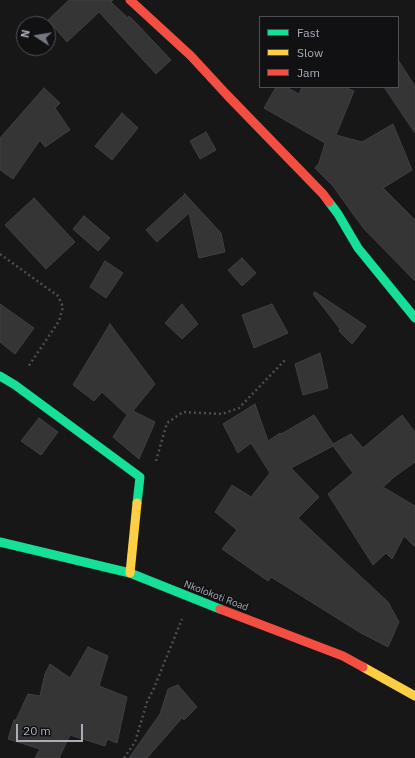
<!DOCTYPE html>
<html>
<head>
<meta charset="utf-8">
<style>
  body { margin:0 }
  #map { position:relative; width:415px; height:758px; overflow:hidden; background:#171717; font-family:"IBM Plex Sans",sans-serif }
  canvas { display:block }
  .legend { position:absolute; left:259px; top:16px; width:140px; height:72px; box-sizing:border-box; background:#111113; border:1px solid #4d4f55; margin:0; padding:5px 7px; list-style:none; font-size:12px; color:#a8adb8 }
  .legend li { display:flex; align-items:center; gap:8px; height:20px }
  .legend b { width:20px; border:1px solid #4d4f55 }
  .north { position:absolute; left:16px; top:16px; width:40px; height:40px; box-sizing:border-box; background:#111113; border:1px solid #4d4f55; border-radius:50%; rotate:282deg; font-size:11px; font-weight:700; line-height:16px; text-align:center; color:#a8adb8 }
  .north::after { content:''; display:block; margin:auto; width:14px; height:18px; background:#757880; clip-path:polygon(50% 0,100% 100%,50% 72%,0 100%) }
  .scale { position:absolute; left:16px; top:724px; width:67px; height:18px; box-sizing:border-box; border:2px solid #a8adb8; border-top:0; padding-left:5px; font-size:12px; line-height:14px; white-space:nowrap; color:#a8adb8; -webkit-text-stroke:3px #111113; paint-order:stroke }
</style>
</head>
<body>
<div id="map">
<canvas width="415" height="758"></canvas>
<ul class="legend">
<li><b style="height:5px;background:#16e098"></b>Fast</li>
<li><b style="height:5px;background:#ffcf43"></b>Slow</li>
<li><b style="height:5px;background:#f24e42"></b>Jam</li>
</ul>
<div class="north">N</div>
<div class="scale">20 m</div>
</div>
<script>
const c = document.querySelector('canvas').getContext('2d');
c.lineJoin = 'round';
function fill(path, color) { c.fillStyle = color; c.fill(path, 'evenodd'); }
const shape = rows => new Path2D(rows.map(r => 'M' + r).join(''));
function trace(path, color, width, dash) { c.strokeStyle = color; c.lineWidth = width; c.lineCap = dash ? 'butt' : 'round'; c.setLineDash(dash || []); c.stroke(path); }
function label(font, color, halo, rows, align = 'center') {
  c.font = font + ' "IBM Plex Sans",sans-serif'; c.lineWidth = 3.5; c.setLineDash([]); c.textBaseline = 'middle'; c.strokeStyle = halo; c.fillStyle = color; for (const [text, x, y, turn = 0] of rows) {
    c.save(); c.translate(x, y); c.rotate((+turn || 0) * Math.PI / 180); c.textAlign = isNaN(turn) ? turn : align; if (halo) c.strokeText(text, 0, 0); c.fillText(text, 0, 0); c.restore();
  }
}
const building = shape([
  [69,0,113,0,111,2,128,18,129,16,138,25,171,60,156,74,99,12,67,42,48,20,69,0],
  [398,60,415,86,415,133,384,87,398,87,398,60],
  [276,87,286,87,299,94,302,87,344,87,354,91,336,135,362,142,393,124,412,170,383,188,415,220,415,281,365,230,353,214,333,186,315,168,319,163,325,143,264,108,276,87],
  [44,88,60,103,55,108,70,130,45,147,40,140,13,179,0,170,0,138,44,88],
  [122,113,138,128,112,160,95,146,122,113],
  [206,132,216,150,200,159,190,141,206,132],
  [184,193,221,233,225,252,199,258,189,213,157,242,146,230,185,194,184,193],
  [34,198,75,242,46,269,5,225,34,198],
  [84,216,110,238,98,251,73,229,84,216],
  [242,258,256,273,242,286,228,270,242,258],
  [105,261,123,273,106,298,90,287,105,261],
  [315,292,366,326,352,344,339,331,340,329,313,294,315,292],
  [0,304,34,328,15,354,0,342,0,304],
  [182,304,198,324,182,339,165,323,182,304],
  [272,304,288,333,254,348,242,315,272,304],
  [110,324,155,384,133,411,155,422,139,459,113,437,127,415,102,392,94,401,73,385,110,324],
  [320,353,328,388,303,395,295,364,320,353],
  [255,404,268,441,280,433,281,434,314,415,333,444,351,434,363,448,402,415,415,432,415,462,390,480,390,481,383,487,415,506,415,547,404,536,392,559,386,553,373,565,328,494,353,473,333,446,291,468,319,497,298,518,388,602,399,622,388,647,361,633,271,577,268,581,222,549,237,530,215,512,232,485,251,497,270,473,251,443,238,453,223,424,255,404],
  [39,418,58,432,41,455,21,441,39,418],
  [88,647,108,656,99,686,127,697,117,743,107,739,105,746,70,735,59,758,35,758,40,749,8,739,14,720,16,720,28,694,40,696,45,674,50,664,70,678,88,647],
  [178,685,197,707,184,720,182,718,147,758,129,758,160,714,168,689,178,685]
]);
fill(building, '#353536');
trace(building, '#3f4043', 1);
trace(shape([
  [0,254,58,296,63,307,59,321,28,367],
  [156,461,167,423,183,412,222,414,239,408,285,360],
  [124,758,135,742,147,702,154,688,182,619]
]), '#4d4e52', 2.5, [2, 3]);
trace(shape([
  [329,202,338,214,358,248,415,318],
  [0,376,15,385,140,477,137,503],
  [0,542,130,573,220,609]
]), '#16e098', 9);
trace(shape([
  [130,573,137,503],
  [363,667,415,696]
]), '#ffcf43', 9);
trace(shape([
  [130,0,191,56,227,95,323,194,329,202],
  [220,609,343,656,363,667]
]), '#f24e42', 9);
label('10px', '#a8adb8', '#111113', [
  ["Nkolokoti Road",216,596,21]
]);
</script>
</body>
</html>
